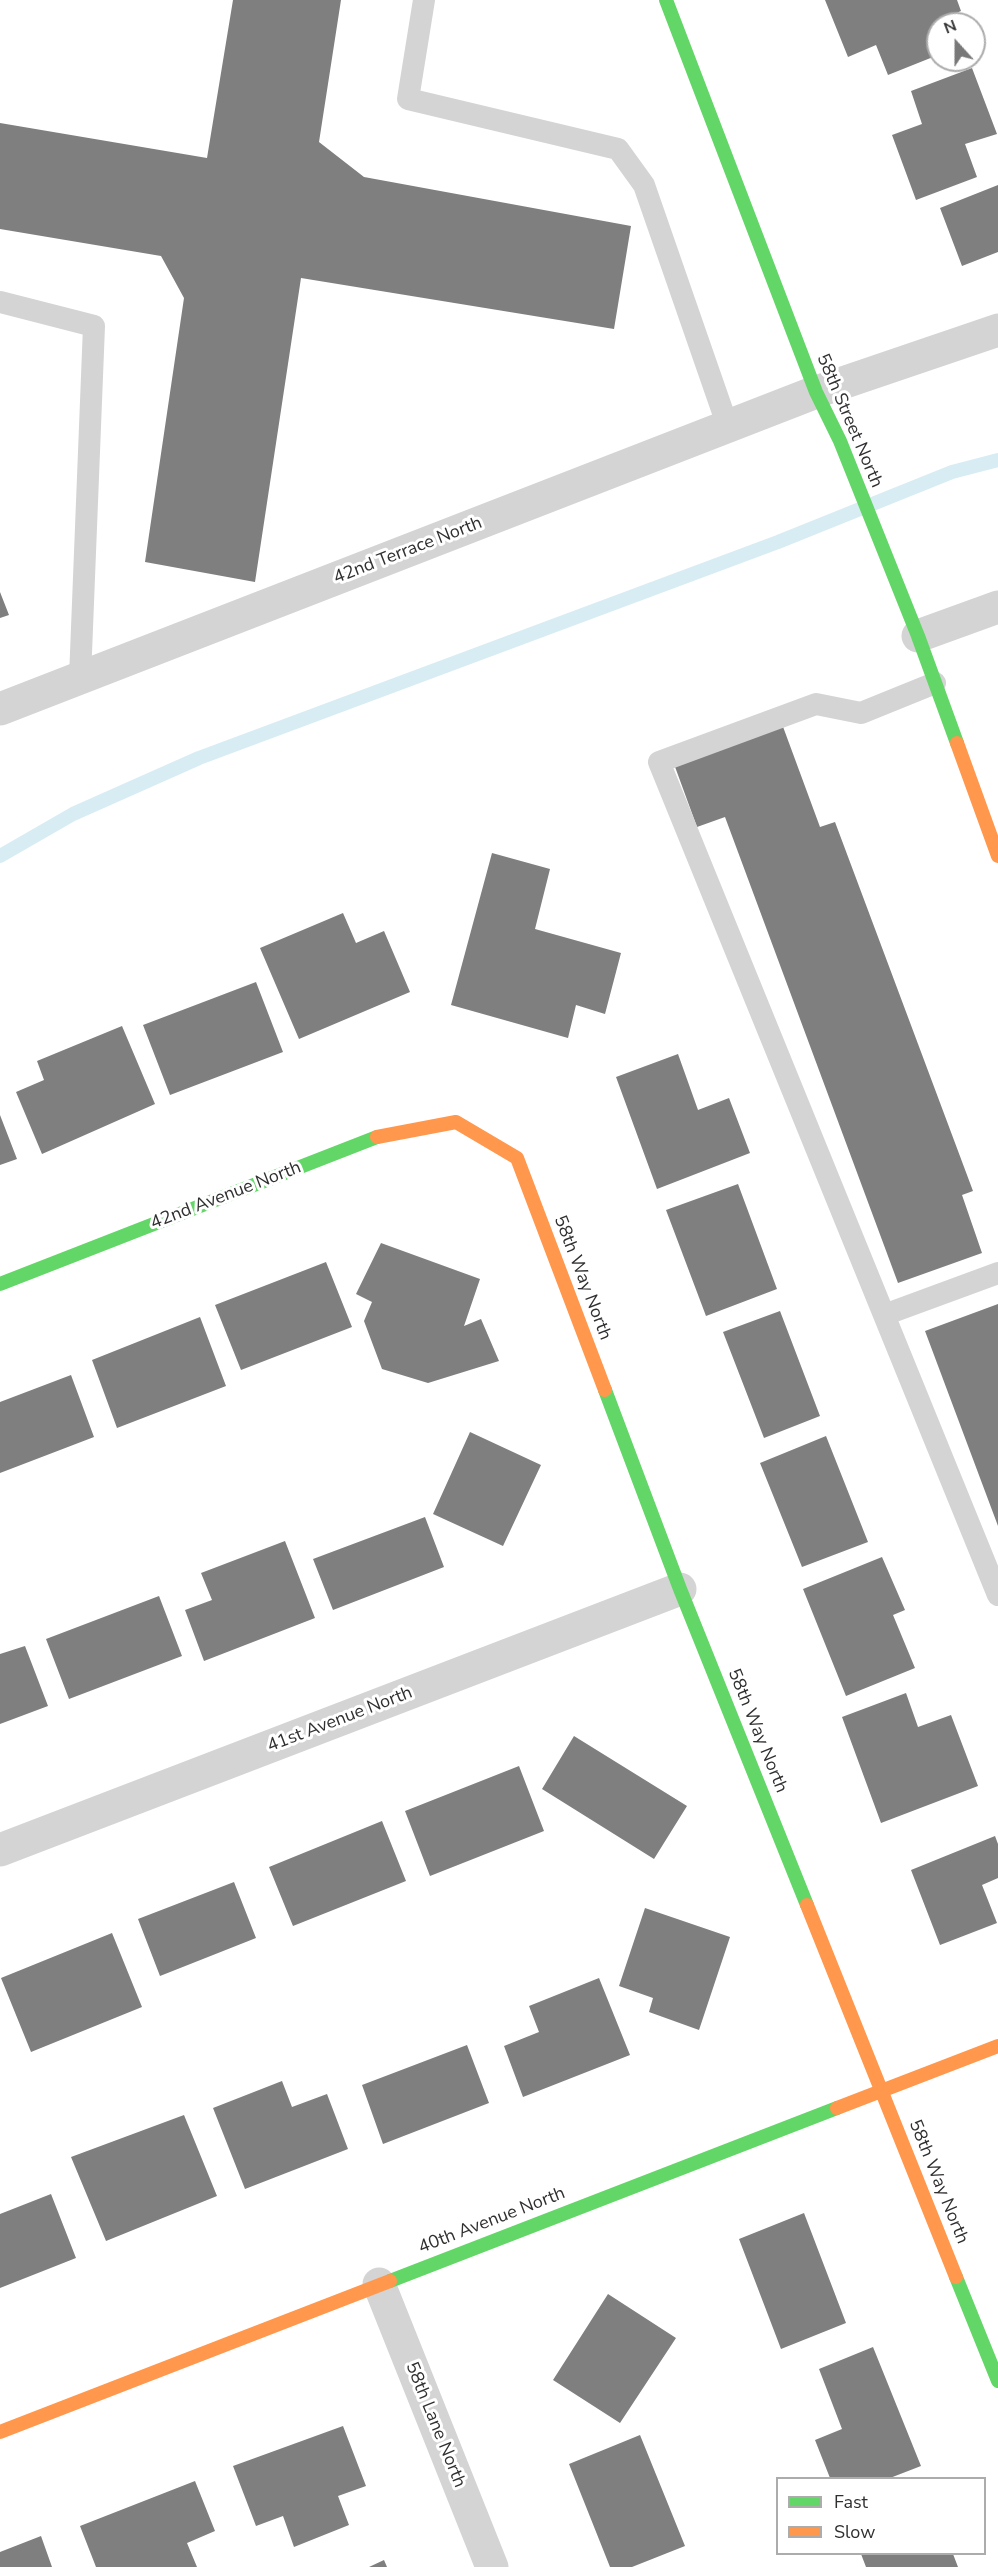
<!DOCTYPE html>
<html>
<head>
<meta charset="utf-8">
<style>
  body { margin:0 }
  #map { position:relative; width:998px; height:2567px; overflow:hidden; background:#fff; font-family:"Nunito Sans",sans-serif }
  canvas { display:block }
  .legend { position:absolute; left:776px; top:2477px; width:210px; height:78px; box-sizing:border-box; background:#fff; border:2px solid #acacac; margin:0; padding:8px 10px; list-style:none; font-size:18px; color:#303030 }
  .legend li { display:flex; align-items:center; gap:12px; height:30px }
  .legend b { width:30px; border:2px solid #acacac }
  .north { position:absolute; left:926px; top:12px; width:60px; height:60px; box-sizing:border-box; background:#fff; border:2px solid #acacac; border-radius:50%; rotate:339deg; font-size:16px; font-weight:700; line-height:24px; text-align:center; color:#303030 }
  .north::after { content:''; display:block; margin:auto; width:21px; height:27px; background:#787878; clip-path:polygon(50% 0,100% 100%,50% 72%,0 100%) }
</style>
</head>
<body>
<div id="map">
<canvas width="998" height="2567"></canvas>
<ul class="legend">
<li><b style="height:8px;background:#63d668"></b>Fast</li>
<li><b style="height:8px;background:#ff974d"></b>Slow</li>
</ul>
<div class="north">N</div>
</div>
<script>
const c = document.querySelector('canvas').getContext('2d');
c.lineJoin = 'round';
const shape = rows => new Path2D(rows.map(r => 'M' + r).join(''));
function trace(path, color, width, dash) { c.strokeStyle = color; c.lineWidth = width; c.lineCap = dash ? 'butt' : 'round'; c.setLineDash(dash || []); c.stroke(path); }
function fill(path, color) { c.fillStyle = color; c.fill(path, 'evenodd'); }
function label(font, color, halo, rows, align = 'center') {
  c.font = font + ' "Nunito Sans",sans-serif'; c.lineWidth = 6; c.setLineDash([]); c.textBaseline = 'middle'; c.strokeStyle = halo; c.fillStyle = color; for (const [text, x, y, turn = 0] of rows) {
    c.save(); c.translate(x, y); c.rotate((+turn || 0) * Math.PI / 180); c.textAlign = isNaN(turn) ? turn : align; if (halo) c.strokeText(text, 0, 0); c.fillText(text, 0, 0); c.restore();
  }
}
trace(shape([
  [0,856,73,814,199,758,778,542,952,472,998,460]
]), '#d8ecf3', 14);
fill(shape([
  [233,0,341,0,319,142,364,177,631,226,614,329,301,278,255,582,145,562,184,298,161,256,0,229,0,123,207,158],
  [825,0,957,0,961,11,933,23,938,35,938,55,888,75,876,45,848,57],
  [972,68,997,134,965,144,977,177,916,200,892,135,922,124,911,91],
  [998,185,998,252,962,266,940,208],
  [0,592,9,615,0,618],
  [782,724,820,827,835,822,973,1191,962,1195,982,1253,898,1283,725,817,697,827,674,764],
  [492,853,550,869,535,929,621,953,605,1014,576,1005,568,1038,451,1005],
  [343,913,356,943,384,931,410,992,299,1039,260,948],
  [256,982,283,1052,170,1095,143,1025],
  [122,1026,155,1104,42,1154,16,1092,44,1080,37,1061],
  [678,1054,698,1110,729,1098,750,1153,657,1189,616,1077],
  [0,1115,17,1159,0,1165],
  [738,1184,777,1289,706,1316,666,1210],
  [381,1243,480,1279,464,1326,481,1319,499,1361,428,1383,382,1369,364,1321,372,1302,356,1294],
  [326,1262,352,1327,241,1370,215,1305],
  [998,1304,998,1526,925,1331],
  [780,1311,820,1416,764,1438,723,1332],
  [200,1317,226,1386,117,1428,92,1360],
  [71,1375,94,1437,0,1473,0,1402],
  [470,1432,541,1465,503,1546,433,1514],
  [826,1436,868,1542,802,1567,760,1463],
  [425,1517,444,1567,333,1610,313,1559],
  [285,1541,315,1618,204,1661,185,1610,212,1600,201,1573],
  [882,1557,905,1610,893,1615,915,1668,846,1696,803,1589],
  [159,1596,182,1656,69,1699,46,1639],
  [25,1646,48,1706,0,1724,0,1654],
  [906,1693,918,1727,951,1715,978,1786,881,1823,842,1717],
  [574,1736,687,1806,654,1859,542,1789],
  [519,1766,544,1831,430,1876,405,1811],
  [382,1821,406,1881,293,1926,269,1867],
  [995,1836,998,1844,998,1878,982,1885,997,1923,940,1945,911,1870],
  [234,1882,256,1938,160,1976,138,1919],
  [645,1908,730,1937,699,2030,649,2012,653,1998,619,1986],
  [112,1933,142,2007,31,2052,1,1978],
  [599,1978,630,2055,523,2097,504,2046,539,2032,529,2006],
  [467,2045,489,2103,383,2144,362,2085],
  [282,2081,292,2107,327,2094,348,2149,245,2189,213,2108],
  [184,2115,217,2196,106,2241,71,2157],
  [51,2194,76,2258,0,2288,0,2214],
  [804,2213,846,2323,781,2349,739,2239],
  [608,2294,676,2338,620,2423,553,2380],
  [873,2347,921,2466,890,2478,830,2478,815,2440,842,2429,819,2369],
  [343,2426,366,2486,338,2496,349,2525,294,2547,283,2516,256,2526,233,2466],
  [640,2435,685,2546,632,2567,610,2567,569,2464],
  [195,2481,215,2531,187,2543,197,2567,96,2567,80,2526],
  [41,2536,52,2567,0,2567,0,2552],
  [861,2554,953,2554,958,2567,866,2567],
  [384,2560,387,2567,369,2567]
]), '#7f7f7f');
trace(shape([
  [424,0,408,99,618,149,644,185,728,427],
  [0,302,94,326,80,678],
  [935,683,861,713,816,704,659,762,998,1595],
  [884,1315,998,1273]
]), '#d4d4d4', 22);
trace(shape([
  [918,636,998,607],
  [0,709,816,392,998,330],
  [0,1850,680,1589],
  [379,2284,492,2567]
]), '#d4d4d4', 33);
trace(shape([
  [666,0,816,392,840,441,918,636,957,743],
  [0,1284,377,1137],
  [605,1390,680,1589,807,1905],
  [956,2277,998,2381],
  [390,2281,837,2108]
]), '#63d668', 14);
trace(shape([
  [957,743,998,856],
  [377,1137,456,1122,517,1158,605,1390],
  [807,1905,956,2277],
  [837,2108,998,2046],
  [0,2432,390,2281]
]), '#ff974d', 14);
label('18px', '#303030', '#fff', [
  ["58th Street North",849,421,67],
  ["42nd Terrace North",408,551,-21],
  ["42nd Avenue North",226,1196,-21],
  ["58th Way North",582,1278,69],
  ["41st Avenue North",340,1720,-21],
  ["58th Way North",757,1731,68],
  ["58th Way North",938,2182,68],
  ["40th Avenue North",492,2221,-21],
  ["58th Lane North",435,2425,68]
]);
</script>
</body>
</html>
